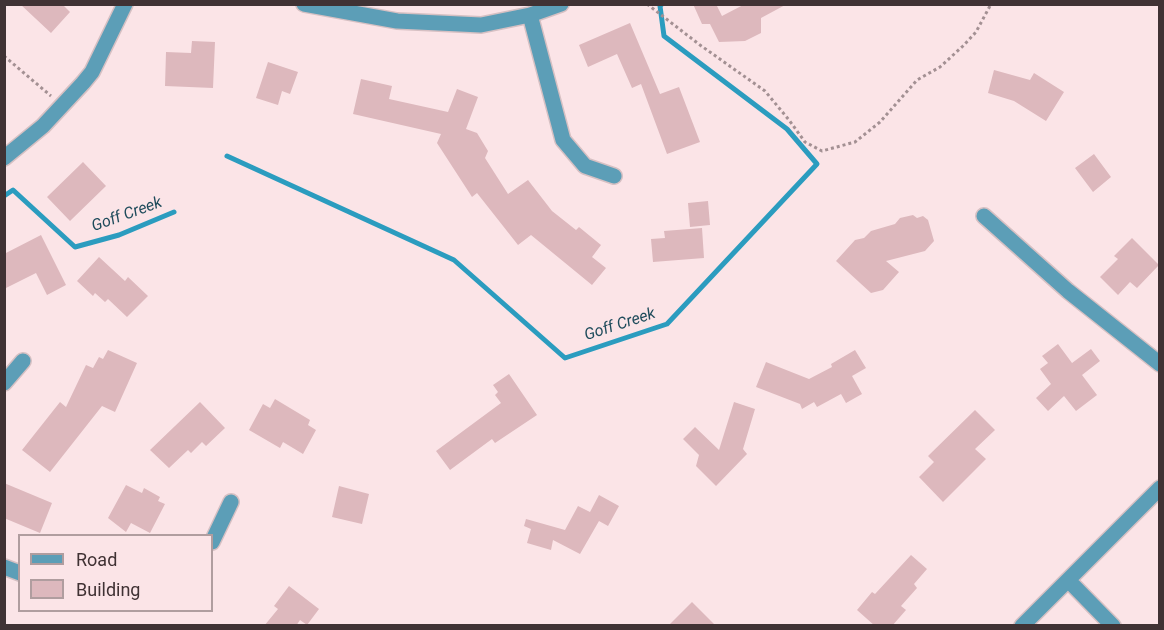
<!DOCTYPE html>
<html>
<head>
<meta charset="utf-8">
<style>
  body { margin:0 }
  #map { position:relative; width:1164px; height:630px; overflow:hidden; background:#fbe4e7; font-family:Roboto,sans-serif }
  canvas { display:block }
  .frame { position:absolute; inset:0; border:6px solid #403234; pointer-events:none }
  .legend { position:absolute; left:18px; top:534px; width:195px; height:78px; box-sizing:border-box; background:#fbe4e7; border:2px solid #b09d9f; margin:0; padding:8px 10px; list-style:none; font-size:18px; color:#403234 }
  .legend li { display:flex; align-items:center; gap:12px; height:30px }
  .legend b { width:30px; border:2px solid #b09d9f }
</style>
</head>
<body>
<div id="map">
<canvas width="1164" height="630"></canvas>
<div class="frame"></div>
<ul class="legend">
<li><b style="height:8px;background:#5c9eb7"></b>Road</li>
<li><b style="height:16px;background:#ddb8bd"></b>Building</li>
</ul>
</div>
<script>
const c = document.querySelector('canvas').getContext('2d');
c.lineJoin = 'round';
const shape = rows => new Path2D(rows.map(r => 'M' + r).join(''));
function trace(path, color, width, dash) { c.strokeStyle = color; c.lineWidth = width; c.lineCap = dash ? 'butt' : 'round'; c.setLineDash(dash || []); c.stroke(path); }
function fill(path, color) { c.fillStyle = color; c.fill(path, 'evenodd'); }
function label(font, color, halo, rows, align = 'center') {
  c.font = font + ' Roboto,sans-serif'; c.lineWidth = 4.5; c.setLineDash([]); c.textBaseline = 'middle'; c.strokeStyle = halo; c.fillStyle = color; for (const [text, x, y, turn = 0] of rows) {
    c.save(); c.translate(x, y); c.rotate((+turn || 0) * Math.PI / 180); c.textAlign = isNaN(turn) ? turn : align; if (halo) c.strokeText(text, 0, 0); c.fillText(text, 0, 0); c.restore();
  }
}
trace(shape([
  [227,156,454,260,565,358,667,324,817,164,787,129,664,36,660,6,662,4],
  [4,196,13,190,75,247,119,235,174,212]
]), '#2b9cbf', 5);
fill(shape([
  [20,4,62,4,70,12,51,33],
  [693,4,716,4,722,16,745,4,787,4,761,18,761,33,745,41,719,42,710,24,702,24],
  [630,23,660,94,679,87,700,142,667,154,641,84,632,88,617,54,588,67,579,45],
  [192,41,215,42,213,88,165,86,166,52,191,53],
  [268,62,298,72,290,94,282,91,278,105,256,98],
  [994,70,1030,80,1034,73,1064,92,1046,121,1014,101,988,93],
  [361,79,392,86,389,99,448,112,457,89,478,97,466,129,477,133,488,151,485,158,508,194,528,180,552,211,576,230,579,227,601,245,592,257,606,268,592,285,531,235,518,245,477,193,472,197,437,143,441,134,353,114],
  [1094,154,1111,177,1093,192,1075,168],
  [83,162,106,186,70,221,47,197],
  [708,201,710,225,690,227,688,203],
  [913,215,917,218,923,216,928,220,934,241,925,251,886,261,899,272,883,290,871,293,836,261,855,240,864,238,871,231,895,224,900,218],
  [702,228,704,258,653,262,651,239,665,238,664,231],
  [41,235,66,285,47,295,36,273,4,289,4,254],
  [1132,238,1159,265,1137,288,1130,282,1118,295,1100,277,1118,259,1114,256],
  [99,257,125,281,128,277,148,296,127,317,108,299,105,302,95,293,93,296,77,281],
  [1058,344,1072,363,1091,349,1100,361,1082,375,1097,395,1076,411,1064,396,1048,411,1036,398,1051,384,1040,369,1048,363,1042,356],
  [108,350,137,363,115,412,102,406,50,472,22,450,60,402,66,407,86,365,93,368,99,357,103,359],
  [855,350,866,368,852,376,862,394,846,403,841,394,817,407,814,402,802,409,800,404,756,387,766,362,809,379,832,367,831,364],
  [509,374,537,415,495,443,492,439,450,470,436,451,501,403,495,395,498,392,493,385],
  [275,399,310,420,308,425,316,430,303,454,283,442,280,448,249,430,263,404,270,408],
  [200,402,225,428,206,446,202,442,191,453,188,450,169,468,150,450],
  [734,402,755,409,743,449,747,454,716,486,696,466,699,455,683,439,695,427,719,450],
  [975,410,995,430,975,449,986,459,943,502,919,477,934,462,928,456],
  [4,483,52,503,40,533,4,518],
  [126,485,142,493,144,488,160,497,158,501,165,504,150,533,131,523,126,532,108,518],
  [339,486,369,494,362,524,332,517],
  [599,495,619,506,608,526,599,521,580,554,553,540,551,550,527,543,531,529,524,526,526,519,565,530,578,506,590,512],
  [911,555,927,569,914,584,917,588,901,606,906,610,892,626,875,626,857,610,872,592,875,594],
  [289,586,319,609,307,625,300,620,296,626,264,626,278,609,274,606],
  [692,602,716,626,668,626]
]), '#ddb8bd');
const minor = shape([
  [304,4,397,21,481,25,530,15,561,4],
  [530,15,563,140,585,166,614,176],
  [4,158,43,126,83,83,92,72,125,4],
  [984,216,1068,291,1160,364],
  [4,383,23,361],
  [212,542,231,502],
  [4,567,20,573],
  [1068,580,1113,626],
  [1022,626,1160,488]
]);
trace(minor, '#d6c0c3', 18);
trace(shape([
  [647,4,700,45,765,91,789,120,805,142,822,151,855,142,880,122,917,80,940,67,963,46,976,32,991,4],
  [4,56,51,96]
]), '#a39093', 3, [3, 3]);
trace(minor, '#5c9eb7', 15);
label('italic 16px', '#1e4b5b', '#fbe4e7', [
  ["Goff Creek",127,215,-20],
  ["Goff Creek",620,325,-18]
]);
</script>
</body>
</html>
